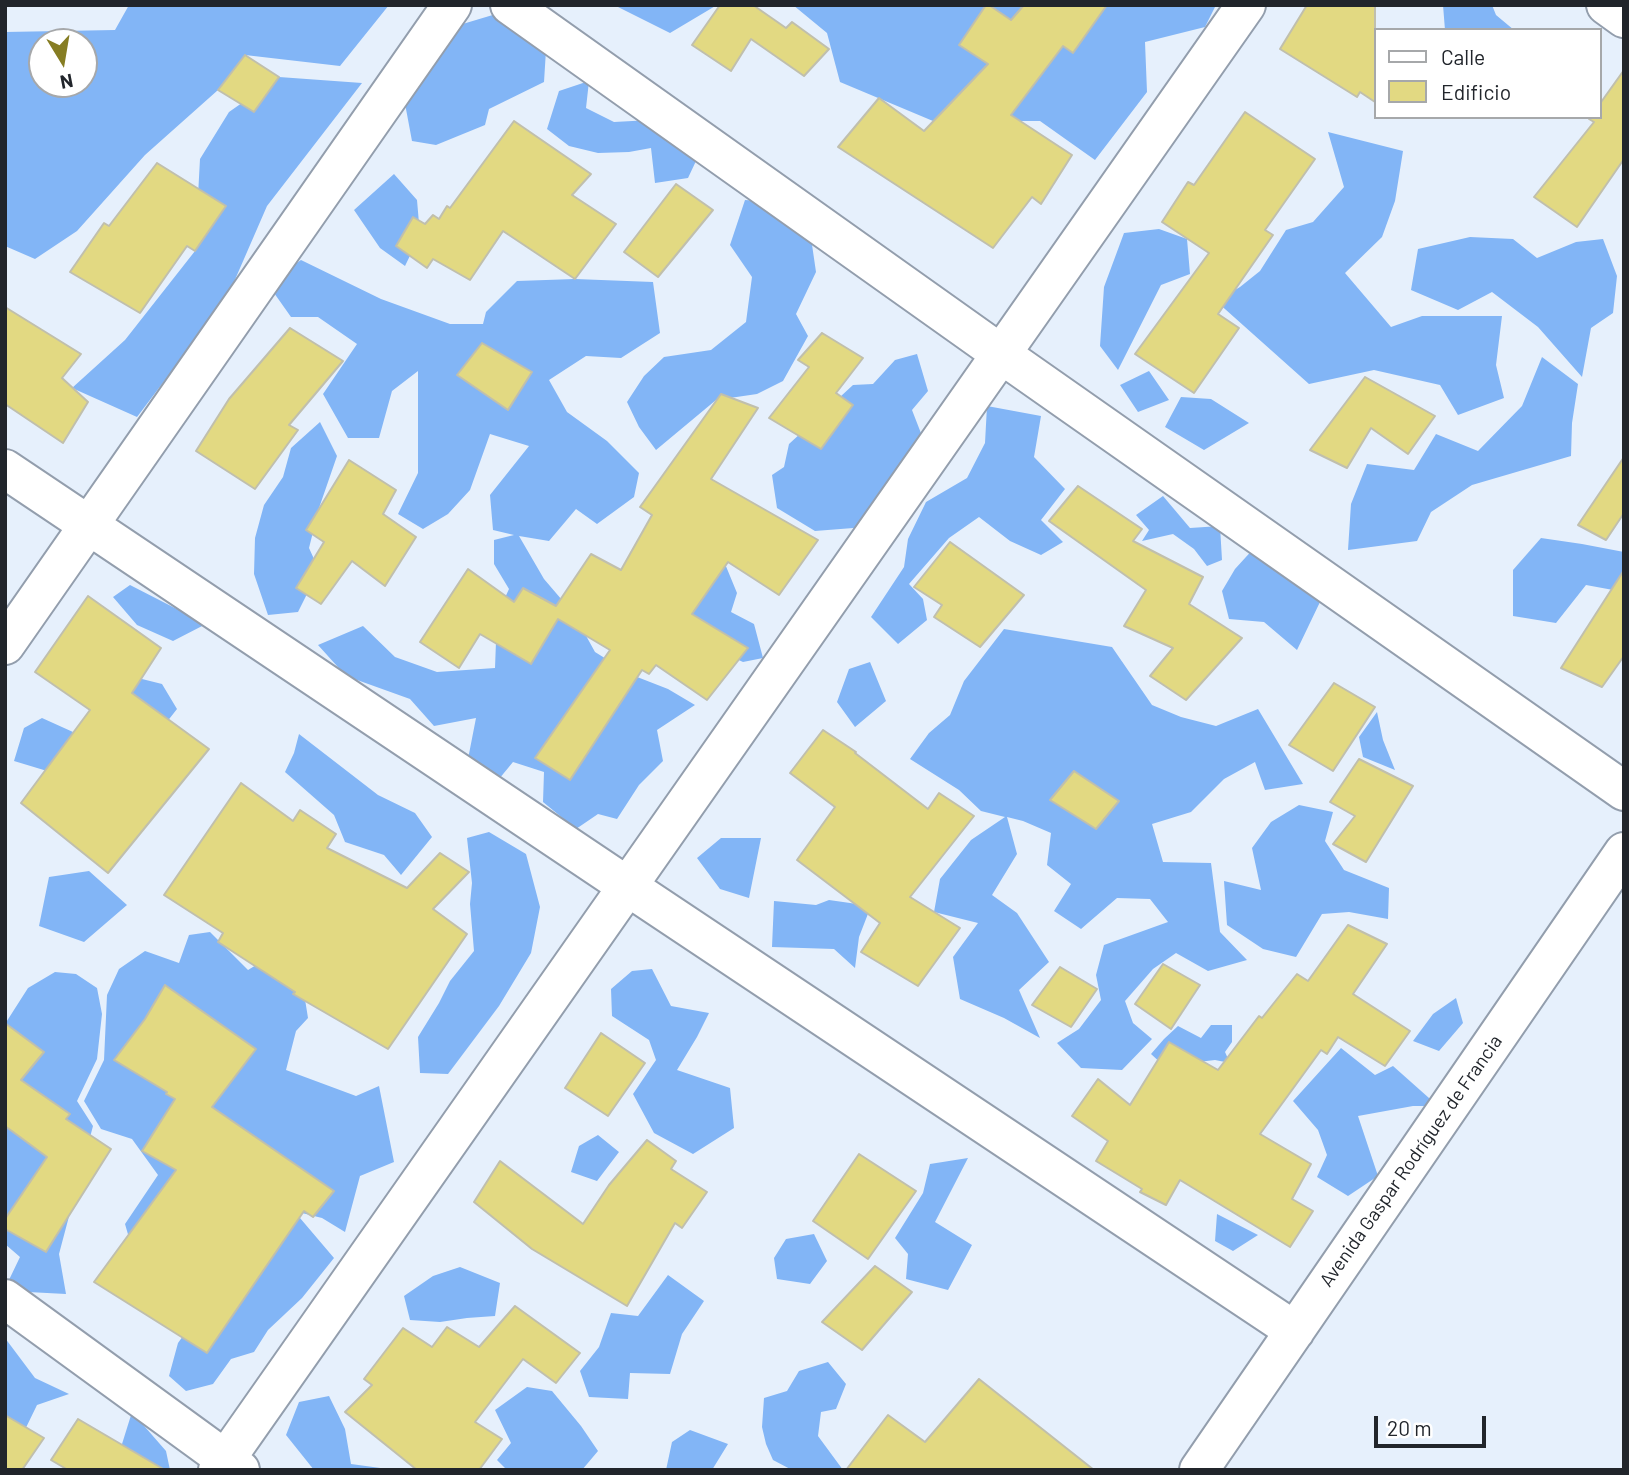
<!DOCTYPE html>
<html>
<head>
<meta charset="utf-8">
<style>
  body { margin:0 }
  #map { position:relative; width:1629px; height:1475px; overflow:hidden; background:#e6f0fc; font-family:Barlow,sans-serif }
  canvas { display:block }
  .frame { position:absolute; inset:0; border:7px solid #21252b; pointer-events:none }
  .legend { position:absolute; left:1374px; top:28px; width:228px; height:91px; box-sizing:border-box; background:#fff; border:2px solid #a6a8aa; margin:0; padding:9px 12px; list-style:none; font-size:21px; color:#21252b }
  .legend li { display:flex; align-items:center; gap:14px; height:35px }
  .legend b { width:35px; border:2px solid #a6a8aa }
  .north { position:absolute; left:28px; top:28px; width:70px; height:70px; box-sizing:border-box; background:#fff; border:2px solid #a6a8aa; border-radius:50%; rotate:169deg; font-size:19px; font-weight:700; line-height:28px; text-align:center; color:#21252b }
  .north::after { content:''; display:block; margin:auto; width:24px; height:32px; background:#867d23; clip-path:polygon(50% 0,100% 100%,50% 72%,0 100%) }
  .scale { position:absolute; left:1374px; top:1416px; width:112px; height:32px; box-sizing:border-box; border:4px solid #21252b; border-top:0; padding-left:9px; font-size:21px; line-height:24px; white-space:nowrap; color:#21252b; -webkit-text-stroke:5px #fff; paint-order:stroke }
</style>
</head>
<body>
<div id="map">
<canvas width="1629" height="1475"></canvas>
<div class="frame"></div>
<ul class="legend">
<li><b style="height:9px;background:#fff"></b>Calle</li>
<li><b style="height:19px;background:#e2d982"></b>Edificio</li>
</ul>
<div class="north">N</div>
<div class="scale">20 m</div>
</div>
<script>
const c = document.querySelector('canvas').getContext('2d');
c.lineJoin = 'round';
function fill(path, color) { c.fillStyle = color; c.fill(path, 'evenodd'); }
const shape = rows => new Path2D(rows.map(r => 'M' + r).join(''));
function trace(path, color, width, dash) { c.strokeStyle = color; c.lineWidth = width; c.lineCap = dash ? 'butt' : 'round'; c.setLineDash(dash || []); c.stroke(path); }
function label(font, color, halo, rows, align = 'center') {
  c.font = font + ' Barlow,sans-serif'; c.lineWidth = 6; c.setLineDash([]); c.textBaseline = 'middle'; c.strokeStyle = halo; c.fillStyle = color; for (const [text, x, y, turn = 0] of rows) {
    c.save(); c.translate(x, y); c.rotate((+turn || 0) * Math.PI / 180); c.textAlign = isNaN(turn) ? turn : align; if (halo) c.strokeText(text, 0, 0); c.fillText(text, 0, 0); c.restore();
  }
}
fill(shape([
  [129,5,389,5,340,66,245,55,218,90,145,155,77,231,35,259,5,246,5,32,115,30],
  [42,42,84,42,84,84,42,84],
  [614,5,717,5,670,33],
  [793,5,1216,5,1205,27,1145,42,1147,92,1095,160,1040,121,933,121,840,82,827,33],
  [1443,5,1492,5,1496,15,1514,30,1445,30],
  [496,14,546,50,544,82,489,109,485,125,436,145,412,141,403,93,446,29],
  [279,77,362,83,267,206,227,298,137,417,72,388,125,340,195,251,200,159,229,112],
  [589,81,586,108,614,122,651,120,696,161,688,178,655,183,651,148,629,152,598,153,569,146,547,129,559,91],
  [1328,132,1403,151,1395,201,1382,237,1345,273,1391,327,1422,316,1502,316,1496,365,1504,398,1458,415,1440,385,1374,370,1309,384,1216,301,1240,287,1260,271,1286,230,1313,222,1344,187],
  [394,174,417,200,420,235,405,266,380,248,354,210],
  [745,200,773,202,810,231,816,272,796,314,808,336,783,381,757,394,716,400,656,450,639,427,627,402,644,376,664,357,711,350,746,322,752,277,730,245],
  [1159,229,1187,239,1190,274,1161,285,1118,370,1100,346,1104,287,1124,233],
  [1470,237,1513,239,1537,258,1576,242,1603,239,1617,276,1613,313,1591,328,1582,377,1538,327,1492,292,1458,310,1411,290,1418,249],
  [301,260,381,299,450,324,483,324,486,312,517,281,575,279,653,282,660,333,621,358,586,356,549,380,567,412,607,441,639,473,634,497,597,524,576,509,549,541,519,536,544,579,574,614,595,652,632,675,668,689,695,705,657,730,663,761,639,785,617,819,598,814,576,829,543,802,544,772,513,762,499,779,468,759,476,718,434,726,410,699,346,676,318,645,363,626,395,657,437,672,495,668,497,615,509,589,494,564,494,540,514,535,493,530,490,495,529,446,490,434,470,490,448,514,423,529,398,514,418,473,418,371,392,391,379,438,348,438,323,394,357,344,318,317,291,317,267,283],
  [917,354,928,391,912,410,924,441,866,527,815,531,777,508,772,475,784,467,789,444,853,385,873,384,895,360],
  [1542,357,1578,384,1572,423,1571,456,1472,485,1431,512,1417,541,1348,550,1351,504,1367,464,1414,470,1436,434,1478,451,1522,406],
  [1149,371,1169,400,1138,412,1120,385],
  [1181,397,1211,399,1249,423,1204,450,1165,427],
  [987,406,1041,416,1034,457,1065,489,1041,520,1063,542,1041,555,1010,541,979,517,949,538,909,584,923,599,927,620,898,644,871,617,904,567,908,539,926,502,967,478,985,443],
  [320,422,337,456,319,508,309,548,319,570,298,612,268,615,254,574,255,538,264,505,283,477,291,448],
  [1163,496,1190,528,1220,526,1222,560,1207,566,1194,549,1173,534,1142,541,1149,530,1136,515],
  [1541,538,1582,544,1624,552,1624,592,1586,585,1556,623,1513,616,1513,570],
  [1256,546,1288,570,1320,602,1297,650,1264,622,1229,619,1222,591,1235,569],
  [666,559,723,559,737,593,731,612,754,624,763,658,743,662,693,639],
  [130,585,206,624,173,641,137,625,113,597],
  [1004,629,1112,647,1152,705,1181,717,1216,726,1258,709,1303,784,1265,790,1255,762,1224,779,1191,812,1152,824,1163,862,1211,863,1220,932,1247,960,1208,971,1176,953,1153,969,1125,1001,1133,1023,1152,1039,1122,1070,1081,1068,1057,1043,1079,1029,1101,1000,1096,975,1104,945,1168,922,1150,899,1117,898,1081,929,1054,911,1071,884,1047,865,1051,833,1023,821,1007,817,1017,854,992,895,1017,913,1049,962,1019,990,1040,1038,1004,1018,960,999,953,957,978,923,934,912,940,879,971,840,1005,817,981,811,959,790,910,759,929,733,950,715,964,681],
  [870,662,886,701,855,727,837,702,849,669],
  [118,673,162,684,177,709,159,732,138,741],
  [1377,712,1383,740,1395,770,1363,757,1359,737],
  [42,718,73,732,57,774,14,761,24,728],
  [299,734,378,795,415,813,432,837,401,875,384,855,345,842,334,815,285,772,294,753],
  [1299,805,1333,812,1325,841,1344,870,1389,888,1388,919,1349,912,1322,914,1296,957,1263,949,1227,925,1224,881,1261,890,1252,848,1271,822],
  [489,832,526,854,540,907,531,953,499,1006,448,1074,420,1073,418,1037,439,1003,450,981,474,951,470,904,472,883,467,838],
  [721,838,761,838,749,898,720,889,697,858],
  [89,871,127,905,84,942,39,926,49,877],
  [829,900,871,906,859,937,855,968,834,949,772,947,774,901,816,905],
  [210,932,248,970,294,942,300,968,308,1018,296,1031,286,1070,356,1096,379,1086,394,1162,360,1176,345,1232,322,1218,286,1209,134,1255,125,1224,158,1175,132,1139,101,1129,84,1101,104,1060,107,995,119,969,145,951,179,963,189,935],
  [652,969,671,1006,709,1013,697,1037,677,1070,730,1088,734,1128,693,1154,654,1133,633,1094,656,1060,649,1040,612,1016,611,989,632,971],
  [55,972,76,974,97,988,102,1014,97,1059,77,1101,93,1126,59,1254,66,1294,28,1292,8,1282,20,1257,5,1244,5,1024,28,988],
  [1456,998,1463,1023,1439,1051,1413,1041,1433,1014],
  [1211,1025,1232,1025,1232,1042,1225,1052,1230,1063,1215,1060,1164,1066,1151,1054,1164,1039,1178,1026,1201,1038],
  [1341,1048,1375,1075,1393,1066,1438,1106,1413,1106,1358,1116,1378,1176,1348,1196,1317,1177,1327,1155,1318,1130,1293,1101],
  [598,1135,619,1152,597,1181,571,1172,579,1146],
  [968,1158,935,1222,972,1245,948,1290,906,1279,908,1254,895,1238,923,1193,930,1164],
  [273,1210,300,1218,334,1258,302,1298,268,1330,254,1352,231,1359,213,1384,186,1391,169,1376,178,1343],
  [1217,1214,1258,1235,1233,1251,1215,1241],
  [814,1234,827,1261,810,1284,777,1279,774,1258,786,1239],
  [460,1267,500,1283,495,1316,467,1318,440,1322,410,1320,404,1296,433,1276],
  [668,1275,704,1301,682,1334,670,1374,630,1373,628,1399,589,1397,580,1371,599,1347,611,1313,638,1316],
  [5,1338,35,1378,69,1394,37,1405,19,1442,5,1441],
  [828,1362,846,1384,836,1409,821,1412,818,1436,843,1470,792,1470,773,1460,766,1444,762,1427,764,1398,787,1391,799,1371],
  [527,1387,552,1391,581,1426,598,1451,582,1470,507,1470,497,1460,511,1443,495,1410],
  [329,1396,345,1429,351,1464,395,1470,314,1470,286,1435,299,1402],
  [132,1412,166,1451,170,1470,120,1470,117,1460],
  [690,1430,728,1444,712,1470,666,1470,672,1442]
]), '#82b5f6');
const building = shape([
  [720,5,753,5,786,28,792,22,829,49,804,76,751,39,731,71,692,45,720,5],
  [986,5,989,5,1011,20,1024,5,1107,5,1073,53,1063,46,1011,115,1072,155,1041,204,1032,197,993,248,838,147,879,98,924,131,988,64,959,45,986,5],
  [1307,5,1375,5,1375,102,1360,92,1357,97,1280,49,1307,5],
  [245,55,279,77,254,112,218,90,245,55],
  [1624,70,1624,159,1577,227,1534,197,1594,122,1589,119,1590,117,1599,117,1599,105,1624,70],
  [1245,112,1315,159,1265,230,1273,235,1218,314,1239,328,1194,393,1135,354,1209,253,1162,222,1188,182,1194,185,1245,112],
  [514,121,591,174,572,195,616,224,575,279,503,231,470,280,433,259,427,268,396,246,413,217,425,224,433,215,439,219,447,206,450,208,514,121],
  [157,163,226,206,195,251,187,246,140,313,70,272,104,223,109,226,157,163],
  [676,184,713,210,658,277,624,252,676,184],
  [5,307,81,354,62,378,88,402,63,443,5,404,5,307],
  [290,328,343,361,289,425,298,430,255,489,196,451,229,399,290,328],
  [822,333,863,358,836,393,853,405,821,449,769,418,809,367,798,360,822,333],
  [482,343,532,372,508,410,457,375,482,343],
  [1365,377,1435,416,1408,454,1371,428,1347,468,1310,450,1365,377],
  [721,394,758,408,711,479,818,540,779,595,728,562,692,614,748,648,707,700,656,665,649,674,642,670,570,780,535,758,610,650,558,619,531,664,480,634,459,668,420,642,468,569,514,602,523,588,556,606,591,554,621,570,652,515,640,507,721,394],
  [1624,457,1624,513,1606,540,1578,525,1624,457],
  [349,460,396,490,383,514,416,537,385,586,352,561,321,604,296,588,324,542,306,530,349,460],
  [1078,486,1142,529,1133,541,1203,577,1189,604,1242,638,1186,700,1150,676,1173,648,1124,626,1146,590,1049,521,1078,486],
  [950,542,1024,595,980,647,934,617,942,605,914,587,950,542],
  [1624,570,1624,656,1602,687,1561,668,1624,570],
  [88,596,161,648,132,693,209,749,108,873,21,803,90,710,35,672,88,596],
  [1334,683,1375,707,1333,771,1289,745,1334,683],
  [823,730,856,752,855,753,928,809,939,793,974,816,910,897,960,928,918,986,861,952,880,923,797,860,835,807,790,773,823,730],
  [1359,759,1413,786,1366,862,1333,844,1355,816,1330,802,1359,759],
  [1074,771,1119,801,1096,829,1050,800,1074,771],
  [241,783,293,821,300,810,336,834,327,848,407,888,440,853,469,872,433,909,467,934,388,1049,293,994,295,992,218,942,223,933,164,895,241,783],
  [1348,925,1387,944,1353,994,1410,1031,1385,1066,1338,1037,1327,1054,1321,1050,1260,1134,1311,1164,1292,1199,1313,1211,1290,1247,1180,1180,1166,1205,1140,1192,1142,1189,1096,1161,1108,1141,1072,1116,1098,1079,1130,1105,1169,1042,1218,1070,1259,1016,1262,1018,1297,974,1308,981,1348,925],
  [1163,964,1200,985,1171,1029,1135,1004,1163,964],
  [1060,967,1097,989,1071,1027,1032,1005,1060,967],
  [165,985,256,1049,212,1107,334,1191,313,1217,304,1211,207,1353,94,1282,176,1170,142,1151,175,1099,166,1094,167,1092,114,1060,145,1019,165,985],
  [5,1023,44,1052,21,1080,70,1114,66,1119,111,1149,46,1252,5,1229,5,1219,47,1157,5,1126,5,1023],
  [601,1033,645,1063,608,1116,565,1088,601,1033],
  [647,1140,676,1161,671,1169,707,1192,682,1228,675,1223,627,1306,532,1249,474,1202,500,1161,583,1224,609,1185,647,1140],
  [859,1154,916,1191,868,1259,813,1221,859,1154],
  [875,1266,912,1292,862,1350,822,1322,875,1266],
  [515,1306,580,1353,556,1383,523,1359,475,1422,502,1439,479,1470,417,1470,345,1412,372,1385,364,1379,403,1328,432,1347,447,1327,479,1347,515,1306],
  [979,1379,1094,1470,846,1470,888,1415,925,1442,979,1379],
  [5,1415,44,1438,22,1470,5,1470,5,1415],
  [78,1419,165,1470,68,1470,51,1460,78,1419]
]);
fill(building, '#e2d982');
trace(building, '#c0bfad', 2);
const street = shape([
  [510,5,1001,354,1624,791],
  [1606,5,1624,18],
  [5,469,627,886,1295,1331],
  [5,645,452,5],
  [5,1299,240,1470],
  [218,1470,1246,5],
  [1199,1470,1624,852]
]);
trace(street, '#939ead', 42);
trace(street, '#fff', 38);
label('19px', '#21252b', '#fff', [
  ["Avenida Gaspar Rodríguez de Francia",1411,1161,-55]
]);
</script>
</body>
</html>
